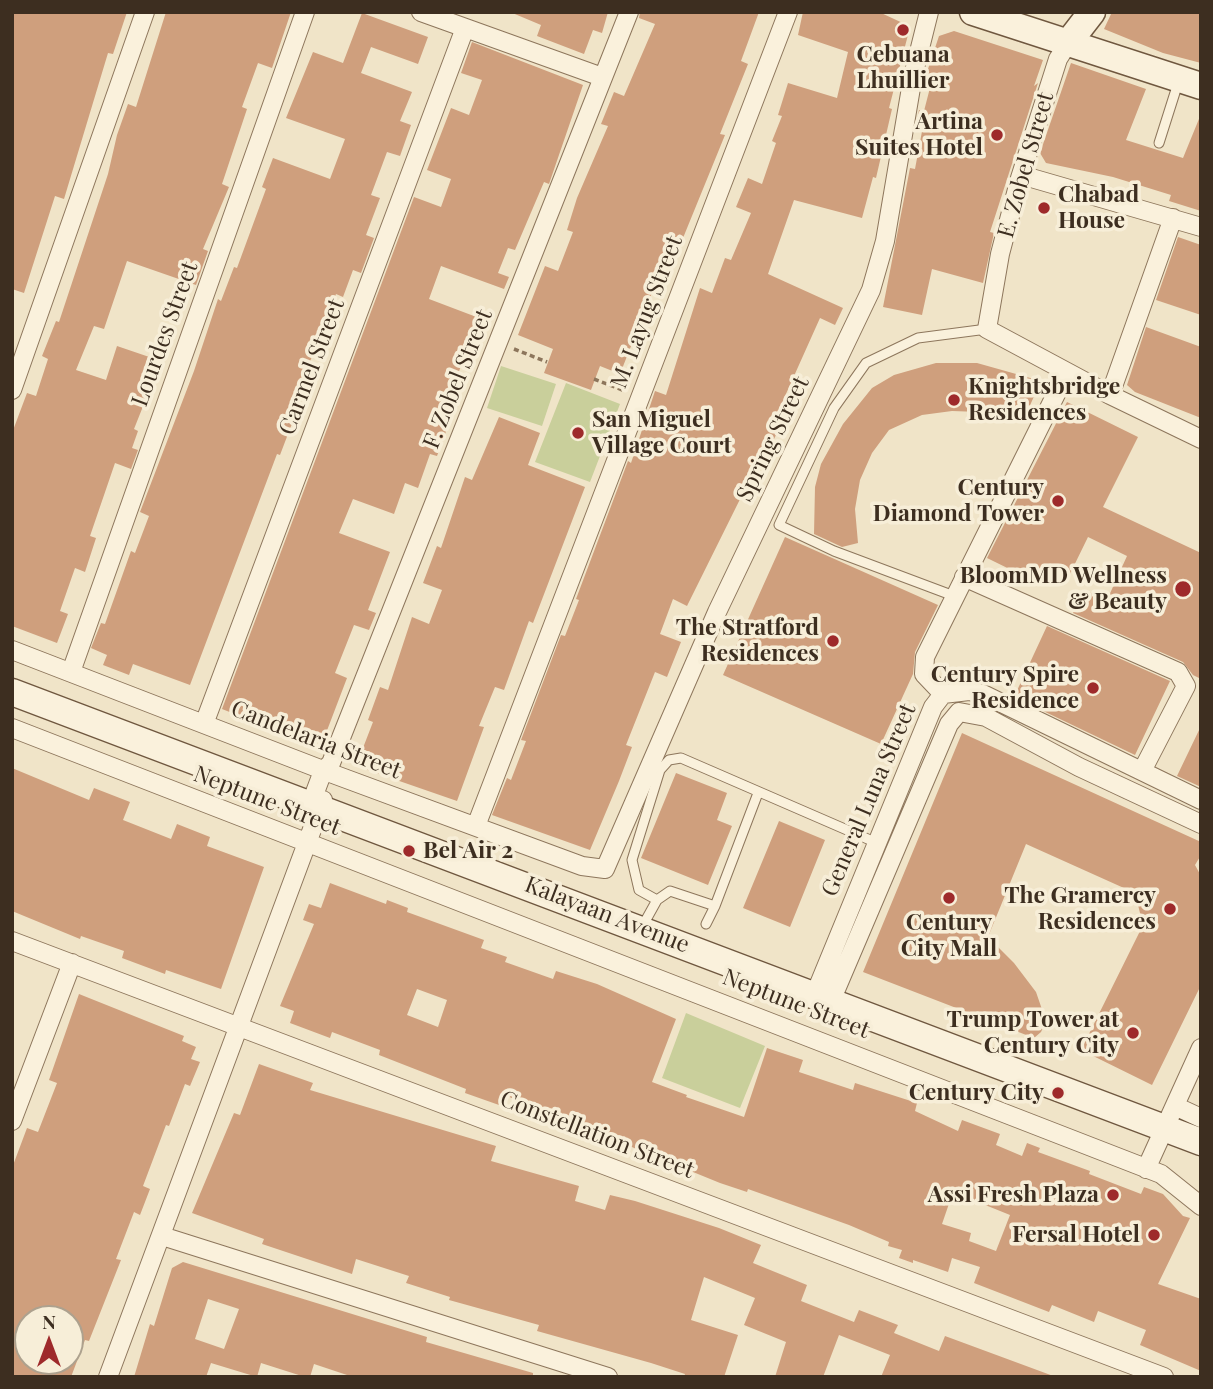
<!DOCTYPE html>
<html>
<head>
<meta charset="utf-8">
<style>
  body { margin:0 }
  #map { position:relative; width:1213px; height:1389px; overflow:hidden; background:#f0e4c8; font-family:"Playfair Display",serif }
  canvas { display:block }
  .frame { position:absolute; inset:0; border:14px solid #3d2e20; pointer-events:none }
  .north { position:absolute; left:14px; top:1305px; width:70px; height:70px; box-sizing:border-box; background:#f7eed8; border:2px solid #ada18e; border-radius:50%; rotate:0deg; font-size:19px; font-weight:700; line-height:28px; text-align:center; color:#3d2e20 }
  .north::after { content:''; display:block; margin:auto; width:24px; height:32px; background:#9e2a2b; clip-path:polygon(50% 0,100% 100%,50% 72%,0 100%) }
</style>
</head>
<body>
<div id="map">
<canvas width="1213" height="1389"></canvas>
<div class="frame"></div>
<div class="north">N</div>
</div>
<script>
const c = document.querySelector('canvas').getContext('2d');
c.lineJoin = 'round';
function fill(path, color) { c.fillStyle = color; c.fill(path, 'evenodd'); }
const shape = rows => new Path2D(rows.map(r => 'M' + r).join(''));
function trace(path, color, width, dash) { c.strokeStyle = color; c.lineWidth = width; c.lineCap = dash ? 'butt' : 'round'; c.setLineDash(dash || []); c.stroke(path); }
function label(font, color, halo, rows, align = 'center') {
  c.font = font + ' "Playfair Display",serif'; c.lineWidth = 7; c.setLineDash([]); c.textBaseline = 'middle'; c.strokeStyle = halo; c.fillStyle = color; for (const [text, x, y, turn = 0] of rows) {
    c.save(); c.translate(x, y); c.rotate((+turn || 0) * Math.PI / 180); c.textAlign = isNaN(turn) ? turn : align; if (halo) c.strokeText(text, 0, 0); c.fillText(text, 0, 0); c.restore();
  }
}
fill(shape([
  [501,366,556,384,542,426,487,408],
  [566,383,620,404,590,482,535,462],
  [686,1013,765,1046,740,1108,662,1078]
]), '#c9cf9b');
fill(shape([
  [12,12,127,12,113,54,108,53,64,199,55,196,24,293,12,289],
  [166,12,291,12,272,68,258,63,242,107,247,109,222,184,229,187,203,249,208,251,196,285,127,261,104,329,94,326,76,370,106,380,117,346,161,361,134,429,138,431,132,448,138,450,131,469,115,463,90,536,96,538,85,572,75,568,60,611,68,614,57,643,12,626,12,433,27,393,36,396,48,359,42,356,56,321,59,322,108,174,117,135,128,104,136,107],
  [510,12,608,12,602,33,593,30,584,54,537,36,541,25],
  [640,12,759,12,741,61,748,64,720,134,725,135,683,238,680,237,667,272,661,270,620,374,600,366,591,390,544,373,553,349,518,335,545,266,558,271,573,232,567,230,577,198,608,126,601,124,614,92,624,96,655,24,639,18],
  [803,12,879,12,907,25,909,31,889,108,892,109,876,178,873,177,862,218,794,200,768,274,843,308,835,325,820,318,781,405,789,409,756,475,753,473,687,606,673,599,660,634,681,642,667,677,655,672,626,745,632,747,619,781,590,850,492,815,507,778,511,780,526,741,521,740,561,635,565,636,579,600,576,599,628,461,631,463,655,391,666,395,700,288,712,293,725,258,731,260,751,213,736,207,748,178,762,184,776,143,772,141,782,116,778,115,788,83,837,98,848,52,798,35],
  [1112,12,1201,12,1201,63,1163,53,1104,29],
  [362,13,428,37,418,64,371,47,361,73,412,92,400,121,411,125,400,156,387,152,371,195,380,198,366,235,374,238,361,273,353,270,343,297,336,294,291,411,296,413,280,455,277,454,190,685,133,664,129,675,103,665,107,655,91,648,101,623,105,624,131,551,135,553,149,516,140,512,194,371,218,299,221,301,234,267,237,268,266,189,262,187,273,158,330,179,345,139,286,118,313,52,343,63],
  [954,31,1043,60,1034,86,1038,83,990,232,994,233,983,283,932,269,922,315,883,307,910,168,915,169,923,126,916,125,919,110,924,111,932,80,925,78,939,36],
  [472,42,583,85,549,184,544,182,515,250,508,248,498,273,509,277,504,289,441,266,429,299,487,321,473,358,465,355,451,393,459,396,437,456,430,454,418,488,405,483,394,514,353,499,339,533,390,552,368,610,376,613,369,630,354,625,335,673,347,678,323,741,272,722,270,728,222,709,414,197,441,207,451,179,427,170,451,108,469,115,482,80,461,73],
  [1071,63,1146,89,1126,140,1183,158,1201,114,1201,211,1169,201,1171,195,1113,177,1046,163,1040,153],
  [1178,237,1201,245,1201,315,1156,300],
  [1146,327,1201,347,1201,418,1135,392,1127,385],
  [936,363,977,363,1041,381,1022,423,980,412,952,411,922,415,889,430,872,453,860,480,855,509,858,543,842,547,814,534,815,487,821,464,843,424,872,388,894,375],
  [1067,402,1138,437,1103,507,1201,553,1201,679,1193,675,1183,662,1073,613,1085,590,1107,600,1127,556,1088,537,1067,580,1045,569,1038,583,987,558],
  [499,417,540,433,528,465,585,487,533,623,529,621,504,690,495,687,479,726,484,727,457,801,356,766,373,722,368,720,380,687,388,690,412,617,429,624,442,590,423,583,437,546,441,548,465,477,472,480],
  [785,537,938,605,915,652,913,674,881,744,723,675],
  [1047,626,1170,681,1135,755,1014,697],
  [1201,726,1201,787,1177,776],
  [962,733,1201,842,1201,855,1195,865,1201,876,1201,985,1152,1085,1081,1050,1143,925,1135,893,1026,844,988,937,1014,963,1036,992,1046,1021,1041,1032,1034,1038,863,972],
  [12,768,89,800,94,788,130,802,123,820,171,839,177,824,210,837,207,846,264,867,221,989,166,970,165,974,122,958,124,951,81,936,80,939,12,911],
  [676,773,727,793,717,820,732,826,708,885,641,858],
  [779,821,825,840,790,927,743,908],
  [330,883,386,904,387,900,408,908,407,912,484,940,481,948,507,957,505,962,553,979,556,971,597,984,676,1019,652,1082,687,1095,686,1097,744,1117,767,1048,803,1060,799,1072,853,1090,855,1083,917,1103,915,1111,958,1131,962,1120,1000,1134,996,1145,1022,1156,1027,1143,1040,1148,1038,1152,1090,1171,1089,1174,1141,1194,1144,1187,1163,1194,1183,1216,1190,1218,1158,1284,1201,1299,1201,1371,1140,1345,1146,1330,1098,1311,1094,1322,1052,1305,1049,1312,974,1283,980,1267,952,1258,948,1272,913,1260,913,1263,899,1258,902,1250,888,1246,889,1242,849,1225,748,1189,747,1192,720,1183,502,1094,499,1105,465,1093,466,1089,379,1055,380,1050,332,1032,330,1038,290,1023,294,1011,280,1006,314,924,303,920,309,904,321,908],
  [417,989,447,1000,438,1027,407,1015],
  [953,1192,1010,1215,996,1251,969,1241,971,1233,942,1224],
  [79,994,184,1036,182,1041,196,1047,191,1059,200,1062,190,1086,185,1084,169,1126,166,1125,143,1186,150,1189,140,1215,134,1212,116,1259,121,1260,89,1341,85,1340,71,1377,12,1377,12,1168,27,1128,38,1132,57,1083,49,1080],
  [28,1319,70,1319,70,1361,28,1361],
  [259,1064,313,1083,310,1090,496,1146,491,1161,579,1186,575,1201,605,1210,610,1195,635,1201,719,1228,761,1245,753,1263,807,1285,801,1301,854,1322,859,1310,898,1325,894,1333,939,1351,945,1336,1056,1377,881,1377,890,1355,839,1335,823,1377,775,1377,786,1342,744,1325,755,1298,704,1277,691,1320,738,1335,724,1377,684,1377,685,1374,651,1363,537,1331,539,1325,449,1300,450,1297,406,1283,409,1276,356,1259,352,1274,262,1244,264,1239,192,1213,234,1113,240,1115],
  [183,1262,427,1337,426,1342,533,1373,533,1377,353,1377,314,1364,310,1377,305,1377,261,1363,257,1377,211,1363,206,1377,134,1377,150,1324,154,1326,172,1268],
  [208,1299,239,1309,224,1349,195,1339]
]), '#cf9f7d');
const lane = shape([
  [1159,143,1179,80],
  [954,596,834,551,779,525,834,408,866,363,918,338,987,329],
  [657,900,639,890,632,860,660,770,669,760,681,758,877,843],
  [715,906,758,793],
  [642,927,657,900,670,891,715,906,706,924]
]);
const street = shape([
  [421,12,602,77],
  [1068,43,1058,59,1020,178,1000,254,987,329,1110,395,1201,439],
  [1021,175,1201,227],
  [12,390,145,12],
  [1110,395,1173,218],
  [964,577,1178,672,1186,686,1142,771],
  [12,650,333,774,582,866,605,869,717,612,871,290,885,241,913,76,929,12],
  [71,672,305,12],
  [943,694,924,674,925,657,1067,372],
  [204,724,465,28],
  [12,728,1161,1174,1201,1206],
  [311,803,323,771,331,763,629,12],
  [476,826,788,12],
  [12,941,1164,1377],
  [815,994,933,707,943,694,969,691,983,694,1201,800],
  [831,1001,949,724,959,712,986,717,1079,767,1201,824],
  [1175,1106,1201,1118],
  [12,1121,72,963],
  [1146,1169,1201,1048],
  [162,1236,608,1377],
  [108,1377,323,800]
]);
const secondary = shape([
  [973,12,1201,86],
  [1068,43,1092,12],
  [12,692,1201,1142]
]);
trace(lane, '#8d765c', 11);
trace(street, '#8d765c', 20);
trace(secondary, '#6f573f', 29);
trace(shape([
  [514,349,547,362],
  [594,379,625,391]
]), '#8d765c', 3.5, [5, 3.5]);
trace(lane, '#faf1dc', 9);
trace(street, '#faf1dc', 18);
trace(secondary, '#faf1dc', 26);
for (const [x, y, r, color] of [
  [903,30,7,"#9e2a2b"],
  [997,135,7,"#9e2a2b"],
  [1044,208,7,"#9e2a2b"],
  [954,400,7,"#9e2a2b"],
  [578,433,7,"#9e2a2b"],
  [1058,501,7,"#9e2a2b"],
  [1183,589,9,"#9e2a2b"],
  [833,641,7,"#9e2a2b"],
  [1093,688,7,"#9e2a2b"],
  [409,851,7,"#9e2a2b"],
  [949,898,7,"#9e2a2b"],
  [1170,909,7,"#9e2a2b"],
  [1133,1033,7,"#9e2a2b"],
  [1058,1093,7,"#9e2a2b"],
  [1113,1195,7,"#9e2a2b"],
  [1154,1235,7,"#9e2a2b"]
]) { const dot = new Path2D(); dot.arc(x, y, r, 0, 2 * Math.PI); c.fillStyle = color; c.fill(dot); trace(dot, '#f7eed8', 2.5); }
label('bold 23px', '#3d2e20', '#f7eed8', [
  ["Cebuana",903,55,"center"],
  ["Lhuillier",903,81,"center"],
  ["Artina",983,122],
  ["Suites Hotel",983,148],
  ["Chabad",1058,195,"left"],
  ["House",1058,221,"left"],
  ["Knightsbridge",968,387,"left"],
  ["Residences",968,413,"left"],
  ["San Miguel",592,420,"left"],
  ["Village Court",592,446,"left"],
  ["Century",1044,488],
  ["Diamond Tower",1044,514],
  ["BloomMD Wellness",1167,576],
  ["& Beauty",1167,602],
  ["The Stratford",819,628],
  ["Residences",819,654],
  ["Century Spire",1079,675],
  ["Residence",1079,701],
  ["Bel Air 2",423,851,"left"],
  ["The Gramercy",1156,896],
  ["Residences",1156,922],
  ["Century",949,923,"center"],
  ["City Mall",949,949,"center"],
  ["Trump Tower at",1119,1020],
  ["Century City",1119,1046],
  ["Century City",1044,1093],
  ["Assi Fresh Plaza",1099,1195],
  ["Fersal Hotel",1140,1235]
], 'right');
label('23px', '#3d2e20', '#f7eed8', [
  ["E. Zobel Street",1026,165,-74],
  ["M. Layug Street",647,312,-69],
  ["Lourdes Street",165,334,-70],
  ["Carmel Street",312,367,-69],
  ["F. Zobel Street",458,379,-68],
  ["Spring Street",773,439,-64],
  ["Candelaria Street",316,740,21],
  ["General Luna Street",869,800,-67],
  ["Neptune Street",267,801,21],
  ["Kalayaan Avenue",607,915,21],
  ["Neptune Street",796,1004,21],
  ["Constellation Street",597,1135,21]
]);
</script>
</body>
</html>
